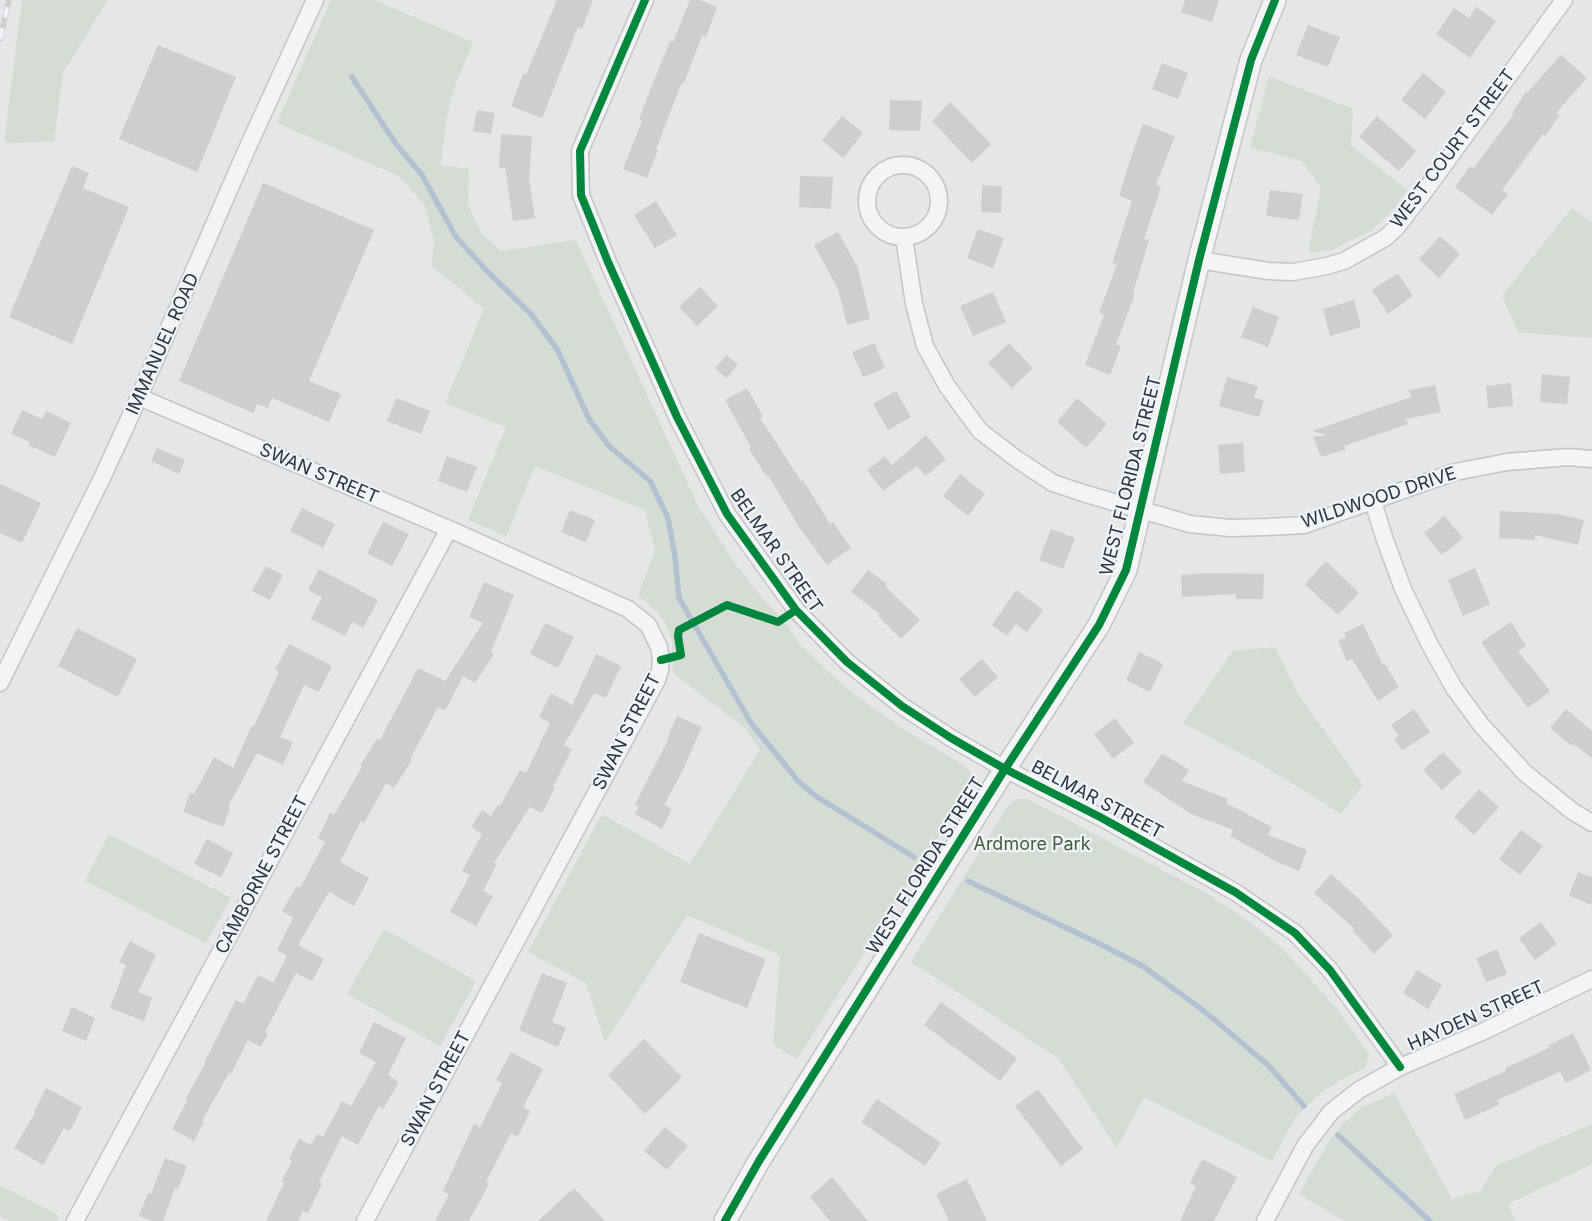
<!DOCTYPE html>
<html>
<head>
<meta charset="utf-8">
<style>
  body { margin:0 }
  canvas { display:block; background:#e4e6e8 }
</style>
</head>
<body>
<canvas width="1592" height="1221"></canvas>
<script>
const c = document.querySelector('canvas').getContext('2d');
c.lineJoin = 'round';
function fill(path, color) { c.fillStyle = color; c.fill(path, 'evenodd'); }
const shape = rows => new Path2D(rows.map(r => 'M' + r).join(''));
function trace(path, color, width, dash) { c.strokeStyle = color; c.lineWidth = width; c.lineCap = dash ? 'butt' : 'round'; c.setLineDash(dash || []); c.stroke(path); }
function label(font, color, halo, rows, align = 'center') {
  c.font = font + ' Inter,sans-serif'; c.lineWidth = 4.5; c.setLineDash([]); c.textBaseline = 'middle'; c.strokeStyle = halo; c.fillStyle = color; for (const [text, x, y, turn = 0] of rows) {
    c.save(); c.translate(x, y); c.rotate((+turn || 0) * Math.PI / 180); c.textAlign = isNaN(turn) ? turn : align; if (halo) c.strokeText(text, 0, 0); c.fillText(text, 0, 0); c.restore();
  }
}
fill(shape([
  [22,0,108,0,63,73,54,141,4,143],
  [331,0,374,0,473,42,454,89,446,120,441,165,469,169,468,204,481,233,501,251,576,240,698,506,736,565,763,599,783,619,801,646,850,691,904,730,964,765,971,773,972,783,797,1059,773,1044,780,955,687,915,605,1042,586,983,528,952,602,814,690,864,760,750,745,728,674,674,671,658,673,644,667,626,659,613,638,596,655,551,645,510,535,466,506,536,468,520,506,427,445,403,484,309,432,266,434,241,424,204,399,176,277,123],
  [1269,76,1353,109,1351,145,1407,190,1392,211,1372,230,1332,250,1308,253,1321,188,1302,161,1250,148],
  [1572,208,1592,222,1592,338,1518,332,1502,296],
  [1275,647,1298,694,1363,785,1341,814,1261,764,1183,723,1233,651],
  [1017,799,1028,799,1206,893,1247,920,1284,950,1338,1010,1369,1055,1365,1068,1340,1080,1323,1091,1295,1118,1272,1161,1144,1097,1117,1148,1058,1058,911,962,1008,806],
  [109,834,231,898,206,943,85,881],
  [384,929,476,981,440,1046,347,994],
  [1394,1093,1452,1199,1481,1191,1496,1166,1592,1124,1592,1164,1508,1204,1516,1221,1344,1221,1299,1194,1325,1148,1340,1126,1361,1108],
  [0,1185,60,1216,57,1221,9,1221,0,1216]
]), '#d4dcd4');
trace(shape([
  [352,77,396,144,422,175,456,237,488,272,531,314,557,349,589,419,609,446,650,481,668,518,675,557,679,598,751,723,798,781,814,795,914,857],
  [968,881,1102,945,1144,967,1204,1011,1269,1066,1304,1106],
  [1338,1135,1430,1221]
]), '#b2c2d3', 5.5);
fill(shape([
  [557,0,593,0,582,29,578,27,542,118,511,106,523,74,526,75],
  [690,0,700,0,717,7,706,37,702,36,684,83,682,82,656,149,658,150,647,178,623,169,642,121,639,119,651,88,670,41,673,42],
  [1185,0,1219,0,1212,22,1181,12],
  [1476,7,1496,21,1470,58,1436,34,1454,8,1469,18],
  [1308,25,1340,37,1328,67,1296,55],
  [158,45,236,77,197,172,119,139],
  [1561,55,1587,78,1556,113,1560,115,1545,136,1543,134,1502,190,1508,194,1492,215,1455,187,1470,166,1473,169,1514,114,1512,113,1526,92,1527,93],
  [1162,63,1188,73,1178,99,1152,89],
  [1423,73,1446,92,1425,119,1401,100],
  [890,100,922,101,920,131,889,130],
  [950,102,991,144,972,163,932,121],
  [477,110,495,113,491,134,473,131],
  [842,116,863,133,843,158,822,140],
  [1377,116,1416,151,1399,171,1359,137],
  [1143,124,1175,136,1156,185,1161,187,1144,239,1149,240,1133,293,1135,294,1116,344,1121,346,1110,375,1085,365,1104,315,1099,313,1117,264,1112,263,1132,201,1119,196,1132,154],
  [501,134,532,136,529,179,535,218,513,221,505,168,499,168],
  [72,166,89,173,83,188,129,207,72,344,9,317],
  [800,176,833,177,831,209,799,207],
  [263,183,374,230,309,381,341,394,329,422,272,398,268,408,257,404,253,413,179,381],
  [982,185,1002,186,1001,213,981,212],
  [1270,190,1303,194,1299,220,1266,216],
  [656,201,677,235,655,248,634,215],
  [978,229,1004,238,993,268,967,258],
  [838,232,858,268,870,319,847,325,838,289,814,245],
  [1440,236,1460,254,1439,278,1419,259],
  [1398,273,1413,296,1388,314,1372,290],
  [700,287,718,306,697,326,679,307],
  [993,292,1006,322,973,336,960,306],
  [1354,300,1361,327,1330,336,1323,309],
  [1253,307,1279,317,1268,347,1241,337],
  [874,343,885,368,863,377,852,352],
  [1009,343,1033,368,1012,388,988,363],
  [727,355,738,365,726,378,715,368],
  [1542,374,1570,377,1567,404,1540,402],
  [1227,377,1258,386,1254,398,1264,400,1259,417,1219,406],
  [1511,383,1513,406,1488,408,1486,386],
  [1435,385,1441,412,1406,419,1408,424,1344,446,1346,449,1321,457,1313,437,1327,435,1312,431,1411,397,1409,390],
  [747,388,763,416,760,418,801,481,803,480,830,524,833,522,851,548,827,565,799,527,768,475,766,476,749,449,751,447,725,400],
  [896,391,911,417,888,430,873,404],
  [396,398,430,411,421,434,387,421],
  [1077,398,1107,424,1086,448,1057,422],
  [22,410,42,419,46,411,71,423,55,457,28,445,30,442,11,434],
  [926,435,946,459,926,476,917,466,883,491,867,470,885,456,892,465],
  [1243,443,1245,472,1220,474,1218,445],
  [157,448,185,460,179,474,151,461],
  [447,456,477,467,467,492,438,481],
  [960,474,985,494,968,516,943,496],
  [0,484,41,503,22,543,0,533],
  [302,508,335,524,323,548,290,531],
  [570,510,595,520,586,542,561,532],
  [1500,511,1558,514,1584,520,1578,545,1535,535,1535,540,1499,538],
  [1444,516,1463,538,1442,555,1424,533],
  [383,522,409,534,392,566,367,553],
  [1051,529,1075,538,1063,569,1039,560],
  [1326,561,1359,593,1338,615,1305,584],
  [266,566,283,575,270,600,252,591],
  [1475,568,1490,604,1463,616,1448,580],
  [319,569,378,600,363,628,352,622,345,636,311,619,322,597,308,590],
  [868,570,887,584,885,586,920,620,901,639,878,616,880,614,851,592],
  [1209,573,1264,574,1263,599,1236,599,1236,594,1182,597,1181,575],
  [484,582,514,595,491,652,494,654,475,683,463,676,445,711,438,707,410,759,412,760,394,788,386,783,364,823,361,821,340,862,369,878,354,906,329,892,298,945,324,959,312,981,296,973,265,1032,268,1034,261,1047,248,1040,231,1074,229,1073,202,1121,204,1122,194,1141,172,1129,187,1101,185,1100,206,1062,205,1061,236,1000,243,1004,258,975,273,983,287,956,277,950,293,918,282,911,297,886,300,888,325,842,318,838,330,813,334,815,362,767,360,766,377,739,380,740,418,668,445,681,483,623,469,617],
  [1016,590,1043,610,1027,632,1016,624,1007,636,992,625],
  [1511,622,1526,646,1518,651,1550,691,1528,708,1500,671,1481,642],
  [545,623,574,637,558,668,530,654],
  [1363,624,1383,665,1385,664,1399,687,1378,701,1352,659,1347,661,1338,641,1346,637,1344,633],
  [77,628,137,659,118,697,58,666],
  [289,644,332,666,319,692,304,685,280,737,293,742,283,765,257,753,228,807,230,808,223,827,183,812,190,793,194,794,214,757,233,768,252,725,254,726,279,672,275,670],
  [1139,652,1163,664,1150,692,1126,680],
  [596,654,621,666,606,698,594,693,564,745,572,749,553,787,555,788,542,813,530,807,494,863,497,864,483,891,493,896,476,926,450,912,470,875,462,871,482,834,471,827,482,810,491,816,498,805,500,806,520,770,526,773,550,723,539,717,551,693,572,705],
  [982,659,998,677,975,697,959,679],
  [1414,709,1430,732,1402,751,1394,739,1399,736,1391,725],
  [1566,709,1592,731,1592,758,1573,744,1572,746,1550,728],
  [677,716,702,727,681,774,664,805,672,809,662,829,635,814,639,807,635,804,668,740,667,739],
  [1115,718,1134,743,1113,759,1094,734],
  [1443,752,1462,772,1442,790,1423,770],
  [1162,753,1189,770,1182,781,1228,799,1226,803,1272,827,1268,835,1307,850,1299,871,1277,862,1230,836,1233,830,1191,814,1143,782],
  [1479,789,1499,807,1474,835,1454,817],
  [1521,830,1543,846,1520,875,1499,859],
  [207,839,233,853,221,877,194,864],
  [1578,872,1592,877,1592,905,1569,896],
  [1331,874,1358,898,1393,935,1374,954,1352,930,1354,928,1314,893],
  [1541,922,1557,944,1535,960,1519,938],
  [699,933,766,959,747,1008,680,982],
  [130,941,156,955,138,992,152,998,144,1021,110,1008,126,965,119,962],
  [1497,949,1507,974,1486,982,1476,958],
  [1417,970,1442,985,1428,1009,1403,993],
  [542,973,567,983,552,1022,566,1028,558,1047,519,1030],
  [941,1002,1017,1058,1000,1081,924,1025],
  [72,1007,95,1018,86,1041,62,1031],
  [374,1022,406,1038,388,1075,399,1082,383,1109,379,1106,358,1145,342,1136,319,1182,322,1184,308,1213,303,1211,298,1221,266,1221,284,1183,281,1182,292,1161,289,1159,299,1139,311,1145,317,1134,323,1137,342,1101,351,1106,376,1062,359,1053],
  [1573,1033,1591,1070,1566,1083,1560,1072,1497,1100,1499,1105,1465,1120,1454,1094,1506,1071,1505,1068,1549,1048,1548,1046],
  [644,1039,682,1077,645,1114,608,1075],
  [511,1052,543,1069,523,1107,530,1111,518,1137,511,1133,486,1182,489,1184,469,1221,435,1221,449,1194,443,1191,474,1124,480,1128,502,1083,496,1080],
  [46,1088,82,1107,70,1131,64,1128,43,1165,14,1148,35,1113,34,1112],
  [1038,1089,1083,1149,1061,1166,1015,1106],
  [877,1099,941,1143,925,1166,861,1122],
  [665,1127,688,1146,667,1170,644,1151],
  [165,1158,187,1166,178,1189,175,1188,163,1221,152,1221,139,1216,148,1193,151,1194],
  [1202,1159,1237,1177,1214,1221,1180,1221,1196,1186,1190,1183],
  [832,1177,868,1221,830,1221,810,1197],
  [967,1179,987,1221,949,1221,936,1194],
  [574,1188,605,1221,538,1221]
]), '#ccced0');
const minor = shape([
  [645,0,580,151,581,195,608,262,677,417,727,514,796,610,847,662,902,706,951,738,1005,769,1100,817,1235,892,1295,933,1330,970,1400,1067],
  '867 201a36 36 0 1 1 72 0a36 36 0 1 1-72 0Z',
  [904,237,914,304,925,346,947,386,980,431,1018,460,1053,483,1086,494,1190,524,1230,528,1268,527,1304,525,1455,472,1507,462,1568,457,1592,459],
  [1199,260,1268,271,1293,272,1327,266,1344,261,1385,238,1396,228,1427,188,1564,0],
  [139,397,449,529,628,609,648,625,659,647,661,660,660,670,657,680,365,1221],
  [1373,502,1385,540,1403,589,1429,643,1454,688,1482,726,1525,773,1572,811,1592,823],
  [0,683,103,476,139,397,246,151,315,0],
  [75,1221,449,529],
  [1265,1221,1305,1146,1331,1112,1359,1090,1400,1067,1482,1032,1592,979]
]);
const tertiary = shape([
  [725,1221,759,1161,1005,769,1099,625,1126,570,1199,260,1251,60,1275,0]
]);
trace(minor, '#c2c4c6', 19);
trace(tertiary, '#c2c4c6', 24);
trace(minor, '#f3f4f5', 16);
trace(tertiary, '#f3f4f5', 21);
const rail = shape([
  [0,39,9,0]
]);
trace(rail, '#ccced0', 5.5);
trace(rail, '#f1f4f8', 4, [11]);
trace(shape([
  [645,0,580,151,581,195,608,262,677,417,727,514,796,610,847,662,902,706,951,738,1005,769,1100,817,1235,892,1295,933,1330,970,1400,1067],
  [661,660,681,655,678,636,679,630,727,605,778,622,796,610],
  [725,1221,759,1161,1005,769,1099,625,1126,570,1199,260,1251,60,1275,0]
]), '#00873e', 8);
label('18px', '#2a3342', '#f1f4f8', [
  ["WEST COURT STREET",1453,149,-53],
  ["IMMANUEL ROAD",163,344,-66],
  ["SWAN STREET",319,474,23],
  ["WEST FLORIDA STREET",1131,476,-76],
  ["WILDWOOD DRIVE",1379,498,-18],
  ["BELMAR STREET",776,551,55],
  ["SWAN STREET",627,732,-63],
  ["BELMAR STREET",1097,800,28],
  ["WEST FLORIDA STREET",926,866,-58],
  ["CAMBORNE STREET",262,875,-62],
  ["HAYDEN STREET",1476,1016,-24],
  ["SWAN STREET",436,1089,-62]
]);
label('18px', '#3f5e37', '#f1f4f8', [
  ["Ardmore Park",1032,845]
]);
</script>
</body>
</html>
